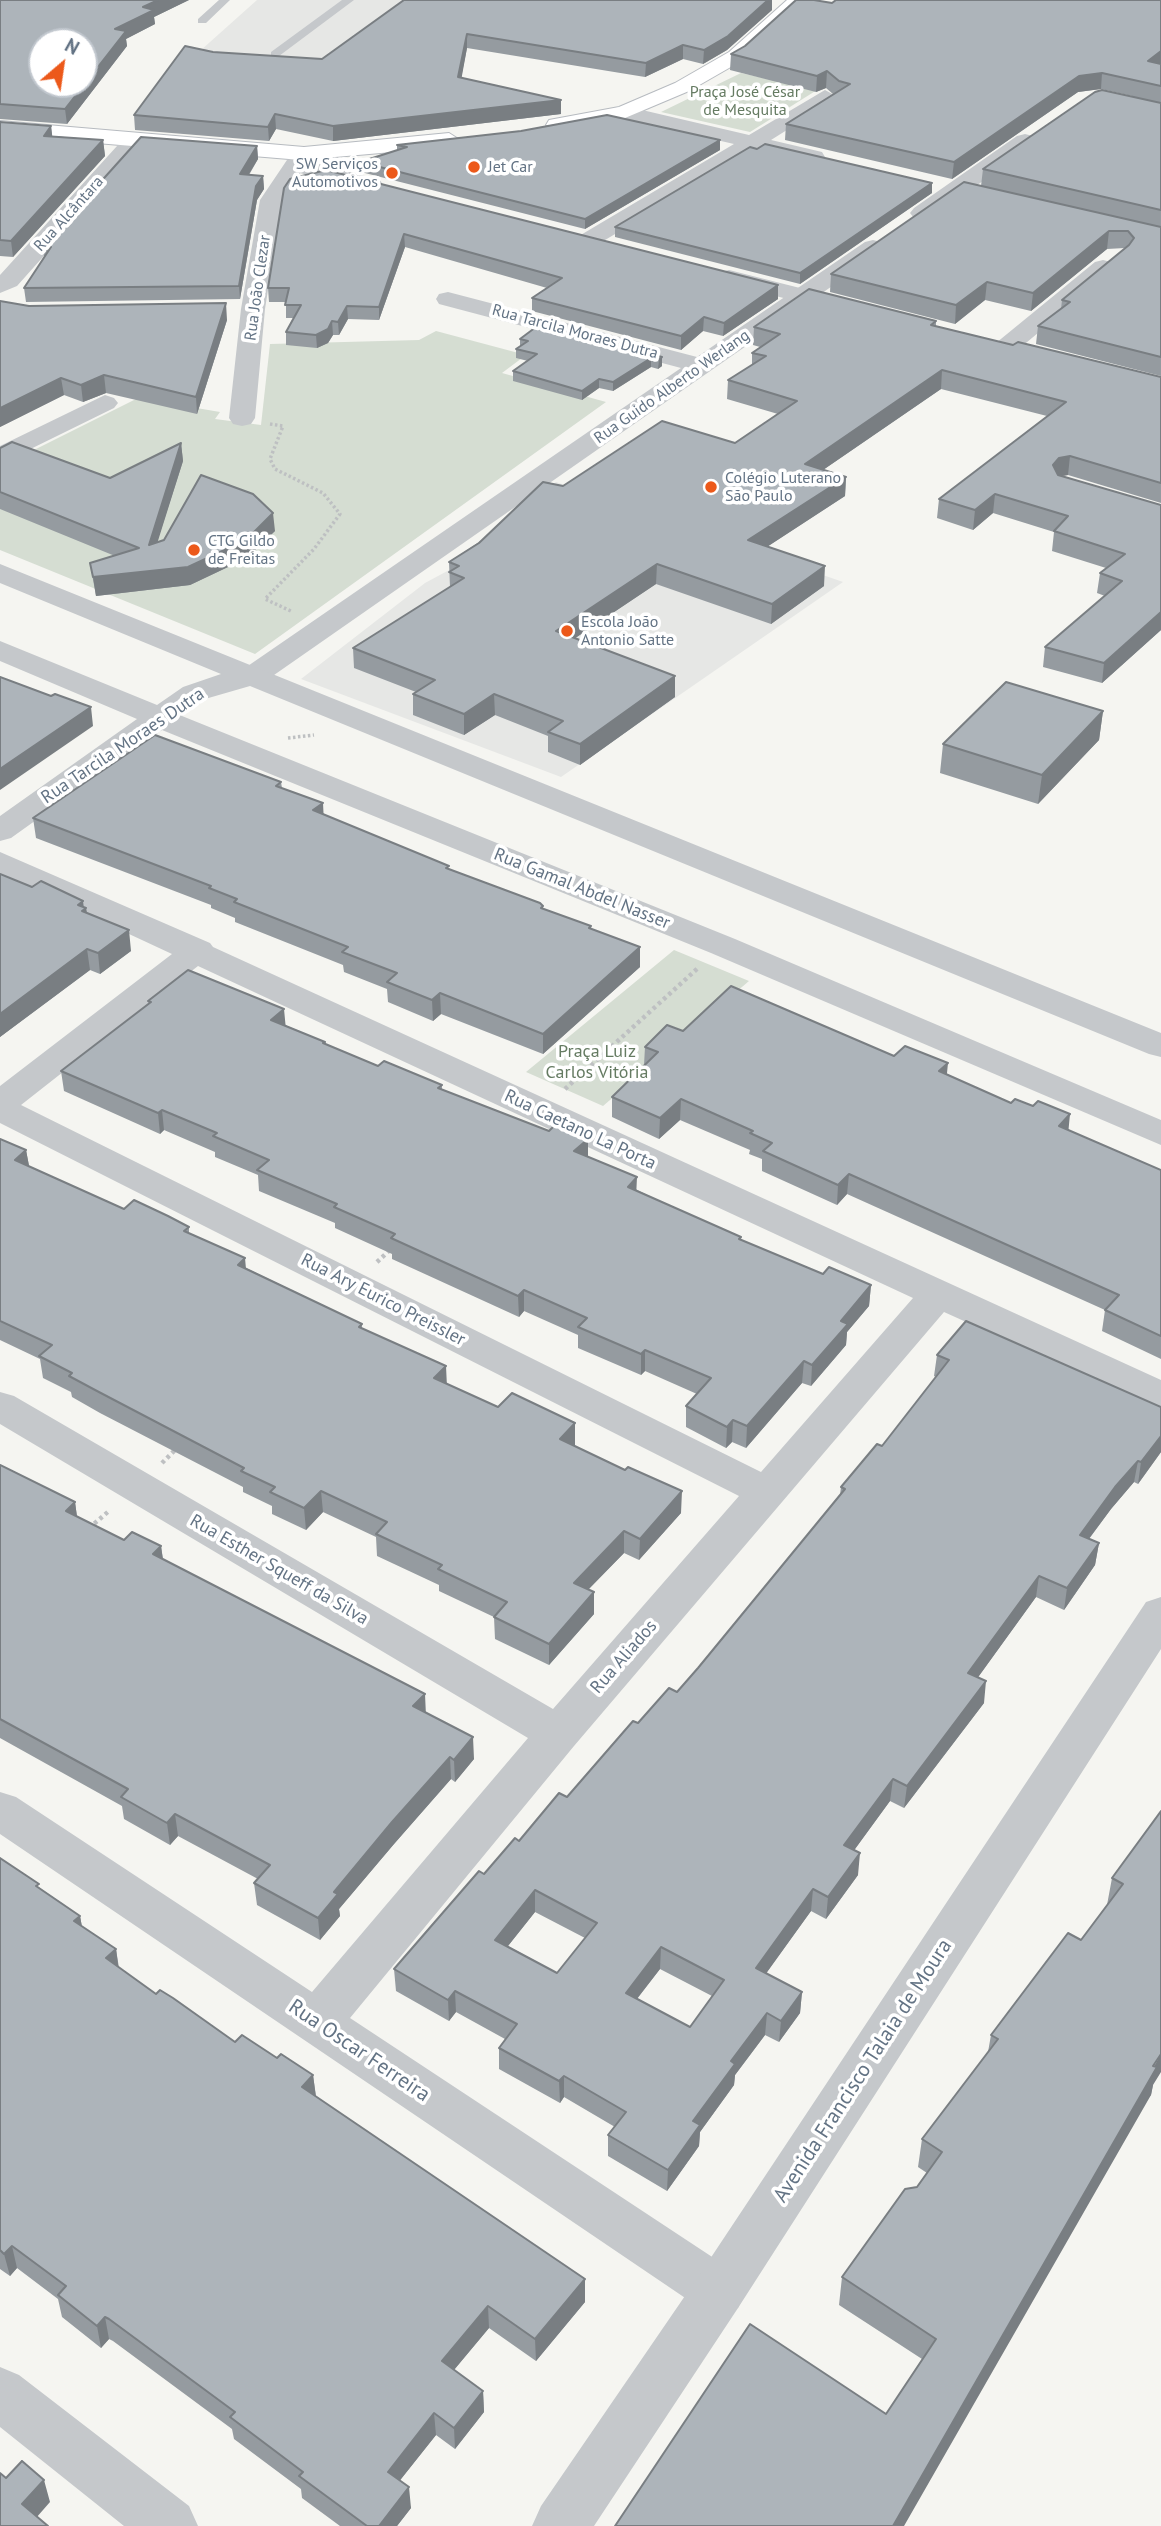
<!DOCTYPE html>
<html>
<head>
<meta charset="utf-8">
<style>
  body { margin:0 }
  #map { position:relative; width:1161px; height:2526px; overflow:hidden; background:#f5f5f1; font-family:"PT Sans",sans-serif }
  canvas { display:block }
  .north { position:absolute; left:28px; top:28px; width:70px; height:70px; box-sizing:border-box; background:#fff; border:2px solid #c1c7ce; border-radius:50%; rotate:29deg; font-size:19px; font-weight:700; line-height:28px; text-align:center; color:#637384 }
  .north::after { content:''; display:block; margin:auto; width:24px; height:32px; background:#ec591a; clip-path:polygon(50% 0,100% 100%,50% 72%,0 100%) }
</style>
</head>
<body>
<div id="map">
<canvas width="1161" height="2526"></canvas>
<div class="north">N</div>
</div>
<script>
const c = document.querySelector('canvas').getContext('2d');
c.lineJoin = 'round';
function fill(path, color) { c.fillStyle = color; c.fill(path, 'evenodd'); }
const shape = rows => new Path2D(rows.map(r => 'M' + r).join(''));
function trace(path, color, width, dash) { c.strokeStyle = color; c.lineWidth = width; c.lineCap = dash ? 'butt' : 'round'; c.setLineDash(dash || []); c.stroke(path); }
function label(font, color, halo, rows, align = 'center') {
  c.font = font + ' "PT Sans",sans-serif'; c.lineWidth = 7; c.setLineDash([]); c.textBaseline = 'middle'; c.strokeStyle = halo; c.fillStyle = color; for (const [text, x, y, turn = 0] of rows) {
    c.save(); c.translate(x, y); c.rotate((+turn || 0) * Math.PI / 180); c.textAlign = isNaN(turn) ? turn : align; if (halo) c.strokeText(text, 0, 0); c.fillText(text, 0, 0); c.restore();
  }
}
fill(shape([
  [257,0,468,0,395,21,323,72,191,59],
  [556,482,843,582,561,777,301,679,425,583,479,554]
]), '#e6e7e5');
fill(shape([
  [741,73,817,90,750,132,661,112],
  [436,331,526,355,502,373,606,402,255,654,0,550,0,467,138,398,220,412,215,419,261,425,270,344,419,340],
  [674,950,749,981,603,1106,526,1072]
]), '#d5ddd2');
const secondary = shape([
  [787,0,809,0,743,60,689,91,625,118,557,132,546,125,549,120,619,107,675,83,729,52,787,0],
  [0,121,304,147,449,133,460,140,449,147,301,160,0,135,0,121]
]);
trace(secondary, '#b7bbc0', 2);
trace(shape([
  [270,424,283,426,270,459,275,469,323,493,340,514,314,549,265,599,293,612],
  [288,738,314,735]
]), '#bec0c2', 3.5, [2.5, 2.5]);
trace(shape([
  [565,1089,698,968],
  [377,1262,391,1249],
  [162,1463,176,1449],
  [89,1528,109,1511]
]), '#bec0c2', 4.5, [3.5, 3.5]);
fill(shape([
  [219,0,230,0,206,23,198,23,198,19,219,0],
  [342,0,354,0,279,56,271,56,271,52,342,0]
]), '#c5c8cb');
fill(shape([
  [825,90,836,96,833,101,771,140,822,152,825,157,822,162,814,164,756,150,595,246,587,248,579,246,575,241,579,236,734,144,617,117,614,112,617,107,625,106,749,135,825,90],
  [135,133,146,140,143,145,17,286,0,293,0,275,127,135,135,133],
  [1025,134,1033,136,1036,141,1033,146,930,218,914,218,910,213,914,208,1017,136,1025,134],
  [295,158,306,165,282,200,265,309,255,418,251,424,242,426,233,424,229,418,241,309,260,200,287,160,295,158],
  [873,240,881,242,885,247,881,252,264,682,253,685,242,682,238,676,242,670,681,368,439,304,436,299,439,294,448,292,697,357,865,242,873,240],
  [1103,260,1111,262,1115,267,1111,272,1014,353,996,353,992,348,996,343,1095,262,1103,260],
  [105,395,114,398,118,403,114,408,0,464,0,446,105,395],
  [0,852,210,943,213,947,1161,1380,1161,1410,944,1312,574,1746,350,2018,738,2274,746,2291,738,2308,719,2316,700,2308,0,1834,0,1792,16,1797,312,1992,528,1738,0,1424,0,1392,14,1396,553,1709,739,1496,0,1123,0,1086,172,954,0,874,0,852],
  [198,966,913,1298,761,1472,21,1105,198,966],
  [0,2367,19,2375,189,2506,198,2526,124,2526,0,2427,0,2367]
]), '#c5c8cb');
fill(shape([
  [308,161,380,180,383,185,372,192,300,173,297,168,300,163,308,161],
  [729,270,859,303,862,308,859,313,850,315,721,282,717,277,721,272,729,270],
  [0,564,1161,1033,1161,1057,1149,1054,250,686,205,699,182,716,735,939,1161,1120,1161,1145,711,953,162,730,11,838,0,841,0,816,137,719,0,661,0,641,157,705,183,687,221,674,0,583,0,564],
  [1161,1597,1161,1649,738,2308,594,2526,532,2526,541,2506,700,2274,1146,1602,1161,1597]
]), '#c5c8cb');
fill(secondary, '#fff');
fill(shape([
  [0,0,189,0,154,17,155,24,126,39,127,46,67,124,0,119],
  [404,0,772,10,727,50,703,64,683,59,645,77,467,48,461,78,561,114,333,141,276,129,269,141,135,130,134,115,213,52,322,59],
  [1161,0,1161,376,1036,344,1038,326,1061,309,1062,300,1125,248,1107,249,1031,311,985,300,955,324,830,292,831,274,981,186,983,169,1132,96,1101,89,1078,92,952,179,785,140,786,124,833,94,826,88,816,92,730,70,731,54,832,3],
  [0,122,51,126,52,136,103,140,105,156,13,257,0,256],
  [521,131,720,140,720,150,585,229,361,172,360,162,397,150,397,145],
  [257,146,258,159,249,175,263,176,264,189,257,200,240,299,26,302,24,288,44,257,43,246],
  [932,183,932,193,800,284,615,237,615,227],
  [284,188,778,285,778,299,723,336,703,331,681,350,532,311,532,298,547,288,405,247,379,320,348,319,339,335,333,335,328,343,317,348,286,345,286,332,293,318,286,318,286,302,269,302,268,288],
  [0,301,29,306,227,320,197,414,106,393,83,402,64,395,0,427],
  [936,321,936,326,1013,345,1161,377,1161,503,1068,475,1062,476,1161,505,1161,630,1102,683,1043,667,1045,647,1105,596,1097,593,1100,573,1106,568,1052,551,1054,532,993,513,973,530,937,518,939,499,1047,416,941,389,823,470,846,477,845,496,768,546,824,586,771,624,656,584,575,638,675,697,580,765,548,752,548,736,495,715,464,735,413,715,413,694,416,692,354,668,353,648,450,587,449,562,563,486,735,443,778,414,727,399,728,380,752,365,752,353,760,347,753,345,754,327],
  [520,339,662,357,662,366,658,369,651,367,613,391,599,388,582,400,513,381,513,371,528,361,516,358,516,349,520,346],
  [181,443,183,461,157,542,275,531,247,558,190,585,96,596,90,563,115,556,0,509,0,448,110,478],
  [1103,711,1099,740,1038,804,940,773,943,744],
  [281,782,282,788,324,815,449,869,543,906,543,909,591,926,591,929,640,947,640,967,543,1054,441,1014,433,1021,388,1002,387,989,344,972,343,965,235,922,235,918,211,908,211,905,36,838,33,818],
  [0,874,86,908,87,913,131,951,100,974,90,970,0,1037],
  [148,1001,285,1025,325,1042,325,1044,378,1066,442,1085,442,1089,588,1157,637,1190,741,1240,823,1274,871,1285,869,1306,847,1332,846,1345,811,1386,802,1383,746,1448,732,1442,726,1448,686,1427,686,1406,697,1394,645,1371,641,1375,578,1348,578,1335,524,1311,519,1317,392,1259,392,1254,335,1228,335,1223,259,1191,258,1175,215,1157,215,1152,164,1130,160,1134,64,1091,61,1071,149,1004],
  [683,1031,894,1056,947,1074,1068,1130,1161,1170,1161,1359,1102,1331,1105,1310,847,1194,837,1205,762,1171,762,1159,749,1154,750,1150,680,1120,659,1139,612,1117,612,1097,644,1065,645,1047],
  [0,1139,26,1150,29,1166,124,1209,189,1227,189,1233,246,1268,362,1324,362,1328,447,1384,498,1407,575,1423,574,1446,681,1513,639,1560,624,1553,588,1590,594,1614,549,1665,495,1639,494,1617,439,1591,439,1585,377,1556,376,1537,323,1512,306,1530,272,1514,272,1506,243,1492,243,1487,100,1413,72,1397,71,1392,43,1378,40,1359,0,1340],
  [937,1355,1161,1407,1161,1452,1138,1484,1134,1482,1111,1509,1089,1539,1099,1543,1095,1565,1064,1610,1036,1597,978,1677,984,1703,904,1808,890,1801,854,1850,858,1875,826,1919,811,1911,766,1973,802,1992,800,2013,779,2042,765,2035,735,2075,734,2085,700,2132,699,2146,667,2191,608,2156,608,2135,615,2127,564,2097,560,2103,499,2069,499,2048,505,2039,456,2012,449,2021,396,1991,394,1969,484,1874,567,1797,638,1723,677,1692,698,1668,840,1495,841,1487,882,1446,936,1377,934,1376],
  [535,1912,585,1938,557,1973,508,1946],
  [660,1969,712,1996,690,2027,637,1999],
  [0,1465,75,1502,77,1517,124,1540,161,1546,163,1559,426,1712,474,1759,455,1782,451,1779,394,1844,339,1909,340,1916,320,1940,257,1905,254,1883,258,1879,178,1836,170,1845,124,1819,122,1806,0,1738],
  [1161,1811,1153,2085,1151,2095,886,2414,922,2359,839,2305,842,2277,917,2187,927,2173,918,2167,922,2139,988,2052,991,2035,1081,1940,1107,1905,1112,1878],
  [0,1858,40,1888,80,1916,82,1927,116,1949,119,1968,156,1994,235,2042,277,2058,313,2075,316,2096,585,2302,536,2361,489,2328,454,2370,483,2391,484,2412,455,2449,436,2435,400,2480,411,2508,397,2526,340,2526,302,2498,301,2489,234,2439,232,2429,113,2341,109,2339,101,2348,62,2317,58,2299,17,2268,10,2276,0,2269]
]), '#959ba0');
fill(shape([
  [158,0,189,0,154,17,155,24,126,39,127,46,67,124,65,109,115,29,143,7],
  [768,0,772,0,772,10,727,50,703,64,704,50],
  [467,34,467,48,459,92,458,77],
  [683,45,683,59,645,77,646,63],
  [1161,51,1161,66,1148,61],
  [827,71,826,88,816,92,817,76],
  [1102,73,1101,89,1078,92,952,179,954,162,1079,76],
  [561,100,561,114,333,141,333,126],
  [275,114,276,129,269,141,268,127],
  [51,126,53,142,44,136],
  [103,140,105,156,13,257,11,241],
  [720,140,720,150,585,229,585,219],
  [257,146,258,159,241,187,240,174],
  [263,176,264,189,257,200,240,299,239,286,256,186],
  [932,183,932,193,800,284,800,273],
  [1109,231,1107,249,1031,311,1033,293],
  [404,234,405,247,379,320,379,307],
  [987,282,985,300,955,324,956,305],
  [778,285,778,299,723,336,724,323],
  [226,303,227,320,197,414,196,397],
  [347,306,348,319,339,335,338,322],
  [704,317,703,331,681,350,681,336],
  [332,321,333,335,328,343,317,348,316,335],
  [662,357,662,366,658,369,659,360],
  [651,358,651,367,613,391,613,382],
  [942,370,941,389,804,483,805,464],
  [104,375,106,393,83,402,81,385],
  [61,378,64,395,0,427,0,408],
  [599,379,599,388,582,400,582,391],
  [181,443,183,461,151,563,149,545],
  [1070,456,1068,475,1056,477,1053,465,1059,458],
  [846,477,845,496,747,560,748,540],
  [995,494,993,513,973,530,975,510],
  [273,513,275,531,247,558,190,585,96,596,93,577],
  [657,564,656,584,556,651,556,631],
  [825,566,824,586,771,624,772,604],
  [1161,612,1161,630,1102,683,1104,663],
  [675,676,675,697,580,765,580,744],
  [494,694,495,715,464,735,464,714],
  [91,707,93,726,0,790,0,769],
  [1103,711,1099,740,1038,804,1042,775],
  [323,803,324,823,313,810],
  [83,901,84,909,86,908,89,929,78,905],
  [129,930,131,951,100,974,98,953],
  [640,947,640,967,543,1054,543,1034],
  [87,949,90,970,0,1037,0,1014],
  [440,993,441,1014,433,1021,432,1000],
  [284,1009,286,1030,271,1020],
  [948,1063,946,1083,939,1071],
  [681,1099,680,1120,659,1139,660,1118],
  [162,1110,164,1130,160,1134,158,1113],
  [1070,1114,1068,1135,1059,1126],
  [588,1139,588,1160,574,1151],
  [26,1150,30,1171,15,1160],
  [849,1174,847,1194,837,1205,838,1185],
  [637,1177,636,1198,628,1187],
  [245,1258,247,1280,238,1265],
  [871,1285,869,1306,847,1332,846,1345,811,1386,812,1365,841,1321],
  [524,1290,524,1311,519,1317,518,1296],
  [645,1350,645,1371,641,1375,641,1354],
  [804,1361,802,1383,746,1448,747,1426],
  [446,1366,447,1387,434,1378],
  [733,1420,732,1442,726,1448,727,1427],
  [575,1423,575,1445,560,1460,560,1439],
  [1161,1436,1161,1452,1138,1484,1141,1462],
  [1138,1461,1134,1482,1111,1509,1076,1556,1080,1535,1115,1487],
  [321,1491,323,1512,306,1530,304,1508],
  [682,1491,681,1513,639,1560,640,1539],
  [75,1502,78,1524,66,1511],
  [624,1531,624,1553,574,1604,574,1583],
  [1099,1543,1095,1565,1064,1610,1067,1588],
  [161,1546,164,1568,153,1554],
  [1039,1576,1036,1597,966,1694,968,1673],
  [594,1592,594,1614,549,1665,549,1644],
  [986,1681,984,1703,904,1808,907,1786],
  [425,1694,426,1716,413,1706],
  [473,1737,474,1759,455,1782,454,1760],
  [450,1757,451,1779,394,1844,339,1909,340,1916,320,1940,318,1918,334,1892,392,1822],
  [893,1779,890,1801,842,1867,844,1845],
  [175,1814,178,1836,170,1845,167,1823],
  [860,1853,858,1875,826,1919,828,1897],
  [813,1889,811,1911,755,1989,756,1968],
  [535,1890,535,1912,496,1961,495,1940],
  [80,1916,84,1938,74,1921],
  [661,1947,660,1969,625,2014,626,1993],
  [116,1949,119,1972,106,1958],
  [455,1991,456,2012,449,2021,448,2000],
  [802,1992,800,2013,779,2042,781,2021],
  [767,2013,765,2035,735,2075,734,2085,700,2132,699,2146,667,2191,668,2170,693,2121,731,2061],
  [1161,2054,1161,2072,1153,2085,1151,2095,904,2526,893,2526],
  [313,2075,316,2098,302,2087],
  [564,2076,564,2097,560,2103,559,2081],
  [12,2246,17,2268,10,2276,4,2254],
  [585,2279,585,2302,536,2361,535,2339],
  [488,2306,489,2328,443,2383,442,2361],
  [105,2317,109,2339,101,2348,97,2326],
  [483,2391,484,2412,455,2449,454,2428],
  [434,2413,436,2435,390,2493,388,2472],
  [44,2480,50,2502,29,2526,22,2504],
  [409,2487,411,2508,397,2526,379,2526]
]), '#797e82');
const building = shape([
  [0,0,158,0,143,7,154,10,115,29,126,31,65,109,0,104,0,0],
  [42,42,84,42,84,84,42,84,42,42],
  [404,0,768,0,728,36,704,50,683,45,646,63,467,34,458,77,561,100,333,126,275,114,268,127,134,115,185,46,213,52,322,59,404,0],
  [796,0,814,0,832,3,836,0,1161,0,1161,51,1148,61,1161,64,1161,86,1102,73,1079,76,954,162,786,124,850,84,839,81,827,71,817,76,731,54,745,46,796,0],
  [1102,90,1161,103,1161,210,983,169,1095,92,1102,90],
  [607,115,720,140,585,219,360,162,407,147,397,145,521,131,607,115],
  [0,122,51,126,44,136,103,140,11,241,0,240,0,122],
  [141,137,257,146,240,174,263,176,256,186,239,286,24,288,51,247,43,246,141,137],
  [765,144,932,183,800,273,615,227,750,147,757,149,765,144],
  [326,170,778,285,724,323,704,317,681,336,532,298,562,278,404,234,379,307,347,306,338,322,332,321,328,329,316,335,286,332,301,305,285,305,289,288,268,288,284,188,290,179,326,170],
  [964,182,1161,227,1161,357,1038,326,1070,302,1062,300,1129,245,1134,238,1128,231,1109,231,1033,293,987,282,956,305,831,274,964,182],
  [809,289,936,321,931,325,1013,345,1018,342,1161,377,1161,483,1070,456,1059,458,1053,465,1058,475,1161,505,1161,612,1104,663,1045,647,1122,581,1100,573,1125,554,1054,531,1068,516,995,494,975,510,939,499,1066,402,942,370,805,464,846,477,748,540,825,566,772,604,657,564,556,631,675,676,580,744,548,732,563,721,494,694,464,714,413,694,435,680,353,648,464,578,449,572,459,566,449,562,479,543,543,482,563,486,662,421,735,443,797,401,728,380,766,356,752,353,780,334,754,327,809,289],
  [0,301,29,306,226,303,196,397,104,375,81,385,61,378,0,408,0,301],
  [540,324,662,357,659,360,651,358,613,382,599,379,582,391,513,371,537,354,516,349,528,341,520,339,540,324],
  [12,442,110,478,181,443,149,545,164,540,201,475,253,494,273,513,246,540,188,567,93,577,90,563,139,548,0,492,0,448,12,442],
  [0,677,51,696,55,694,91,707,0,769,0,677],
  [1006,682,1103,711,1042,775,943,744,1006,682],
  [155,735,281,782,276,786,323,803,313,810,449,866,446,868,540,903,543,906,541,908,591,926,589,928,640,947,543,1034,440,993,432,1000,387,982,397,973,342,952,348,947,234,902,237,899,209,888,211,886,33,818,155,735],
  [0,874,32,887,41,881,83,901,78,905,86,908,82,911,129,930,98,953,87,949,0,1014,0,874],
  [188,970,284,1009,271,1020,325,1042,323,1043,378,1066,384,1061,442,1085,438,1088,549,1131,555,1125,588,1139,574,1151,637,1177,628,1187,741,1237,739,1239,823,1274,829,1267,871,1285,841,1321,848,1324,812,1365,804,1361,747,1426,733,1420,727,1427,686,1406,711,1378,645,1350,641,1354,578,1327,587,1318,524,1290,518,1296,391,1238,395,1234,334,1207,337,1204,257,1170,269,1160,213,1136,217,1133,162,1110,158,1113,61,1071,151,1002,148,1001,188,970],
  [731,986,894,1056,905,1046,948,1063,939,1071,1011,1103,1015,1099,1033,1106,1038,1101,1070,1114,1059,1126,1161,1170,1161,1336,1105,1310,1119,1295,849,1174,838,1185,763,1151,772,1143,750,1133,753,1131,681,1099,660,1118,612,1097,658,1052,645,1047,667,1025,683,1031,731,986],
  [0,1139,26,1150,15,1160,124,1209,134,1200,168,1216,189,1227,184,1231,245,1258,238,1265,362,1324,359,1327,446,1366,434,1378,498,1407,512,1393,575,1423,560,1439,625,1470,628,1467,682,1491,640,1539,624,1531,574,1583,594,1592,549,1644,494,1617,507,1602,438,1569,442,1565,376,1534,387,1522,321,1491,304,1508,270,1492,275,1487,241,1471,244,1468,97,1391,69,1376,72,1373,39,1356,52,1345,0,1321,0,1139],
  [966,1321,1161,1407,1161,1436,1141,1462,1138,1461,1115,1487,1080,1535,1099,1543,1067,1588,1039,1576,968,1673,986,1681,907,1786,893,1779,844,1845,860,1853,828,1897,813,1889,756,1968,802,1992,781,2021,767,2013,731,2061,735,2064,693,2121,700,2125,668,2170,608,2135,626,2112,564,2076,559,2081,499,2048,517,2024,455,1991,448,2000,394,1969,479,1871,484,1874,515,1838,519,1841,559,1793,567,1797,633,1721,638,1723,669,1688,677,1692,698,1668,845,1489,841,1487,877,1444,882,1446,949,1360,937,1355,966,1321],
  [535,1890,597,1923,557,1973,495,1940,535,1890],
  [661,1947,724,1980,690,2027,626,1993,661,1947],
  [0,1465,75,1502,66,1511,124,1540,132,1532,161,1546,153,1554,425,1694,413,1706,473,1737,454,1760,450,1757,392,1822,334,1892,338,1894,318,1918,254,1883,270,1865,175,1814,167,1823,121,1797,128,1789,0,1719,0,1465],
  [1161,1811,1161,2054,1153,2066,1157,2067,893,2526,615,2526,750,2324,886,2414,936,2339,842,2277,905,2189,917,2187,942,2152,922,2139,998,2039,991,2035,1068,1933,1081,1940,1123,1884,1112,1878,1161,1811],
  [0,1858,39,1884,36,1886,80,1916,74,1921,116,1949,106,1958,156,1994,160,1990,173,1998,235,2042,242,2035,277,2058,281,2054,313,2075,302,2087,585,2279,535,2339,488,2306,442,2361,483,2391,454,2428,434,2413,388,2472,409,2487,379,2526,367,2526,299,2476,303,2472,230,2417,235,2412,109,2319,105,2317,97,2326,58,2295,66,2286,12,2246,4,2254,0,2250,0,1858],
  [22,2461,44,2480,22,2504,48,2526,0,2526,0,2473,6,2478,22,2461]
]);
fill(building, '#adb4ba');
trace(building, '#797e82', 2);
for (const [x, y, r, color] of [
  [474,167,7,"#ec591a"],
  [392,173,7,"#ec591a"],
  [711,487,7,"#ec591a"],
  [194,550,7,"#ec591a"],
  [567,631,7,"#ec591a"]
]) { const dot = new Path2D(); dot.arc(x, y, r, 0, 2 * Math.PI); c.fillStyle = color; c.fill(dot); trace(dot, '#fff', 2.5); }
label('16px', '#657b62', '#fff', [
  ["Praça José César",745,92],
  ["de Mesquita",745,110]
]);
label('16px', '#637384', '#fff', [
  ["SW Serviços",378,164,"right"],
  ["Automotivos",378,182,"right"],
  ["Jet Car",488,167],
  ["Colégio Luterano",725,478],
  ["São Paulo",725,496],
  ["CTG Gildo",208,541],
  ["de Freitas",208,559],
  ["Escola João",581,622],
  ["Antonio Satte",581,640]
], 'left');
label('16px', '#637384', '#fff', [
  ["Rua Alcântara",69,214,-48],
  ["Rua João Clezar",258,288,-82],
  ["Rua Tarcila Moraes Dutra",575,332,15],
  ["Rua Guido Alberto Werlang",672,387,-35]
]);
label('18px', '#637384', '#fff', [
  ["Rua Tarcila Moraes Dutra",123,746,-34],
  ["Rua Gamal Abdel Nasser",582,889,22],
  ["Rua Caetano La Porta",580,1130,25],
  ["Rua Ary Eurico Preissler",383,1300,27],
  ["Rua Esther Squeff da Silva",279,1570,30],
  ["Rua Aliados",624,1657,-49]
]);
label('18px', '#657b62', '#fff', [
  ["Praça Luiz",597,1052],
  ["Carlos Vitória",597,1073]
]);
label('21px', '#637384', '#fff', [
  ["Rua Oscar Ferreira",359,2051,34],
  ["Avenida Francisco Talaia de Moura",863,2071,-57]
]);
</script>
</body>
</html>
